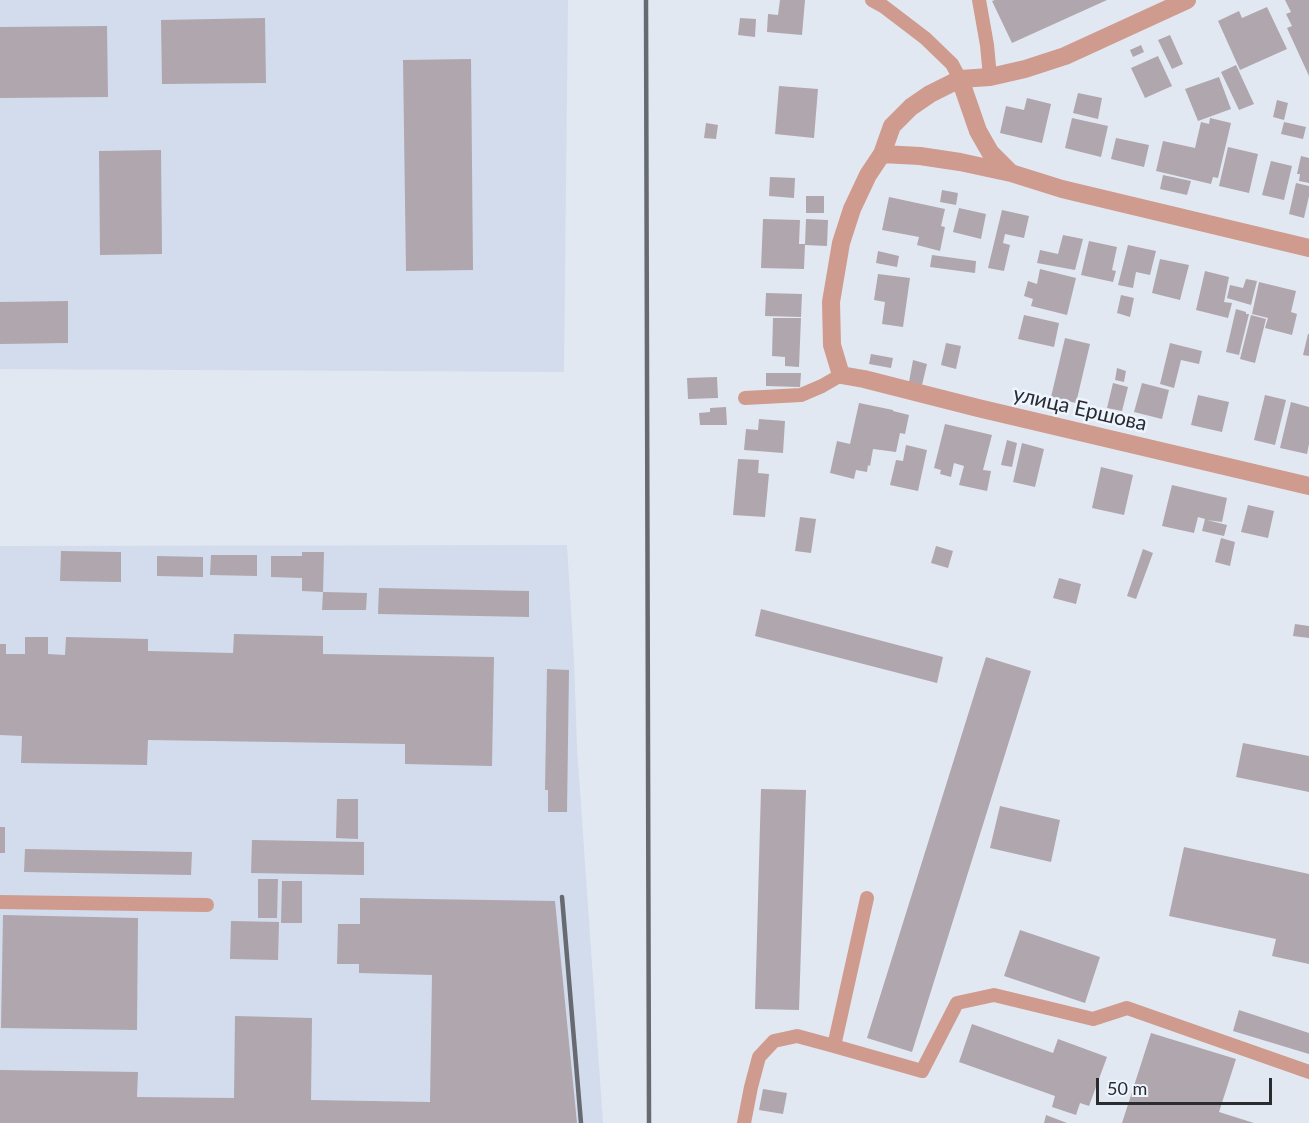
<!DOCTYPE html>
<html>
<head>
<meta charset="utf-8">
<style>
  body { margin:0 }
  #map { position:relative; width:1309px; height:1123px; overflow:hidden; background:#e2e8f2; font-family:Lato,sans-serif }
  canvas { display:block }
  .scale { position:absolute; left:1096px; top:1078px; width:176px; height:27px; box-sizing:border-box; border:3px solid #292b2f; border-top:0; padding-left:8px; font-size:18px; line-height:21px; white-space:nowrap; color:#292b2f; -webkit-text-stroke:4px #eff5ff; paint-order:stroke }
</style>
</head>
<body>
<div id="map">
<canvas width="1309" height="1123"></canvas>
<div class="scale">50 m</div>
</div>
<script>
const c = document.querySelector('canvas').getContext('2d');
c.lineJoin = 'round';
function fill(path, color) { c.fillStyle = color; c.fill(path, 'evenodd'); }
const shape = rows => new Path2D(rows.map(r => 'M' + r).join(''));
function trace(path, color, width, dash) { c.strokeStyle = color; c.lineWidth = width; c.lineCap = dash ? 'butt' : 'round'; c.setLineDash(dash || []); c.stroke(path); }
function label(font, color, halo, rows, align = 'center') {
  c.font = font + ' Lato,sans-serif'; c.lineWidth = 5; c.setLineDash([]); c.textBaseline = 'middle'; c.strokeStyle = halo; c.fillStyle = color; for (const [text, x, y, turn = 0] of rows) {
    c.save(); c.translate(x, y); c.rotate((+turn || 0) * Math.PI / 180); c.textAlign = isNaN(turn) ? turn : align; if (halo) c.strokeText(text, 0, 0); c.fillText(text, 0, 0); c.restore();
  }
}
fill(shape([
  [0,0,568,0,564,372,0,369],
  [567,545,574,659,577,747,603,1123,0,1123,0,546]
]), '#d2dcec');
fill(shape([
  [780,0,805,0,802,35,767,32,768,14,778,15],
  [995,0,1107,0,1012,43,992,1],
  [1285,0,1309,0,1309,76,1287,28,1292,26,1286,14,1291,12],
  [1267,7,1287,49,1240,70,1218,21,1239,11,1242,18],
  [265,18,266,83,162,84,161,20],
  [740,18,756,19,755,37,738,35],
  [107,26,108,97,0,98,0,27],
  [1170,35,1183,64,1172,69,1158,40],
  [1141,45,1144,52,1133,57,1130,50],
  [1158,56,1172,86,1145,98,1131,68],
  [471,59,473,270,406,271,403,60],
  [1236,65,1254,104,1239,110,1221,72],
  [1219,77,1231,109,1198,121,1185,89],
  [779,86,818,89,814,138,775,134],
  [1078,93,1102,98,1098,119,1073,113],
  [1027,98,1051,104,1042,143,1000,133,1006,106,1024,110],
  [1277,100,1288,103,1284,120,1273,117],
  [1072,118,1108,126,1101,157,1065,148],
  [1210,118,1231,123,1218,178,1213,177,1211,184,1156,171,1163,141,1195,148,1201,122,1209,124],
  [1284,122,1306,127,1303,139,1281,134],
  [706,123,718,125,716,139,704,138],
  [1116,138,1149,145,1144,167,1111,159],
  [1228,147,1258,154,1249,193,1219,186],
  [161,150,162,254,100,255,99,151],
  [1301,156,1309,158,1309,183,1299,181,1300,174,1297,174],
  [1271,161,1292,166,1284,200,1262,195],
  [1163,175,1191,181,1187,195,1160,189],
  [770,177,795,178,794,198,769,196],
  [1296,183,1309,186,1309,196,1304,218,1289,214],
  [942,190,958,193,956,205,940,202],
  [806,196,824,196,824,213,806,213],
  [889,197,945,209,941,226,945,227,940,251,917,245,919,237,882,230],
  [959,208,986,214,981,239,953,232],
  [1002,210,1029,216,1024,238,1005,234,1003,243,1010,245,1004,271,988,268],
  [763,219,800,220,799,244,805,244,804,269,761,268],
  [806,219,828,220,827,246,805,245],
  [1063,235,1083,239,1075,270,1037,263,1040,250,1058,254],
  [1089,241,1117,247,1112,270,1116,271,1113,282,1081,275],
  [1128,245,1156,251,1150,275,1136,272,1133,288,1118,285],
  [878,251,899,256,897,267,876,263],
  [932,255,976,261,975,273,930,267],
  [1160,259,1189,265,1180,300,1152,293],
  [1040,269,1076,278,1067,315,1031,306,1033,299,1024,296,1028,281,1037,284],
  [1205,271,1229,277,1224,302,1232,303,1228,318,1196,310],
  [878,274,910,278,903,327,882,324,885,302,874,300],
  [1246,279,1257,281,1251,305,1227,298,1230,285,1243,288],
  [1259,282,1296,291,1291,312,1297,314,1292,335,1265,328,1268,318,1252,314],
  [766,293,802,294,801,317,765,316],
  [1121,295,1134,298,1130,317,1117,313],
  [68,301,68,343,0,344,0,302],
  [1236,309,1246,312,1246,314,1249,314,1239,355,1226,352],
  [1024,315,1059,323,1054,347,1018,339],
  [1251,315,1266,319,1255,363,1240,359],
  [773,318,801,318,799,367,785,366,785,357,772,356],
  [1308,334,1309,334,1309,356,1303,355],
  [1065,338,1090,344,1076,403,1051,397],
  [946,343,961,346,956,369,941,365],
  [1170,343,1202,351,1199,364,1181,360,1174,388,1160,384],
  [871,354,893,358,891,368,869,364],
  [913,360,927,364,922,385,909,382],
  [1117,368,1126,371,1124,382,1115,380],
  [766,373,801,373,800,387,766,386],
  [717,377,718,398,688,399,687,378],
  [1113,383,1128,387,1122,411,1107,408],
  [1142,383,1169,390,1162,419,1134,412],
  [1198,395,1229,402,1222,432,1191,425],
  [1265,395,1286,400,1275,445,1254,440],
  [1291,402,1309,407,1309,444,1307,454,1280,448],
  [859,403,893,410,893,411,909,415,905,434,900,433,896,452,873,449,870,466,868,465,867,472,856,470,854,479,830,473,837,441,850,444],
  [726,407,727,425,700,425,699,413,710,412,710,408],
  [759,419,785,421,783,453,744,450,746,429,758,430],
  [945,424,992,435,983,470,991,471,987,491,959,485,964,466,954,463,951,477,940,474,941,470,934,468],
  [1007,440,1017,443,1012,467,1001,465],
  [1022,443,1044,449,1035,487,1013,482],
  [906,445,927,450,918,491,890,485,896,460,903,461],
  [738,459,759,460,758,473,769,474,765,517,733,515],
  [1101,467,1133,475,1124,515,1092,508],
  [1172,485,1227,498,1222,522,1207,520,1227,525,1224,536,1202,531,1205,519,1198,517,1194,533,1162,526],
  [1248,505,1274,511,1268,538,1241,532],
  [800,517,816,519,811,553,795,551],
  [1221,538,1235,542,1230,566,1215,562],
  [936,546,953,551,948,568,931,563],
  [1143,549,1153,553,1136,599,1127,596],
  [61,551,121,552,121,582,60,581],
  [302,552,324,552,323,592,302,591,302,578,271,577,271,556,302,556],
  [211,555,257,555,257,576,210,575],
  [157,556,203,557,203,577,157,576],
  [1059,578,1081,584,1076,604,1053,598],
  [379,588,529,591,529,617,378,614],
  [323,592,367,593,366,610,322,610],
  [761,609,943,657,937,683,755,636],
  [1295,624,1309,626,1309,638,1293,636],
  [234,634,323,636,323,654,494,657,492,766,405,764,405,744,148,740,147,765,21,763,22,736,0,735,0,644,6,644,6,654,25,654,25,637,48,637,48,654,65,655,66,637,148,639,148,651,233,653],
  [986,657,1031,671,912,1052,867,1038],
  [547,669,569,670,567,812,548,812,548,790,545,790],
  [1243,743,1309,756,1309,792,1236,777],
  [761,789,806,790,799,1010,755,1009],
  [337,799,358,799,358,839,336,838],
  [1000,806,1060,820,1051,862,990,848],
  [0,827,5,827,5,853,0,853],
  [252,840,364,842,364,875,251,873],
  [1184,847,1309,874,1309,964,1272,956,1276,939,1169,916],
  [25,849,192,852,191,875,24,872],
  [258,879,278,879,277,918,258,918],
  [282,881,302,881,302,923,281,923],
  [360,898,555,901,577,1123,0,1123,0,1070,138,1072,137,1097,234,1098,235,1016,312,1018,311,1100,430,1102,432,975,359,973,359,964,337,964,338,924,360,924],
  [3,915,138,918,137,1030,1,1028],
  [231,921,279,922,278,960,230,959],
  [1020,930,1100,957,1085,1003,1004,976],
  [1239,1010,1309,1033,1309,1054,1233,1031],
  [972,1024,1053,1053,1058,1039,1107,1057,1089,1106,1080,1103,1076,1115,1052,1107,1055,1096,959,1062],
  [1151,1033,1236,1059,1219,1112,1254,1123,1122,1123],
  [763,1089,787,1093,783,1114,759,1110],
  [1046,1115,1067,1123,1044,1123]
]), '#b0a6ad');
trace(shape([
  [872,0,883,6,925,38,952,64,960,79],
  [979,0,987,45,990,77],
  [745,398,801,395,822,386,841,375],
  [867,898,834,1046,922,1071,957,1003,994,995,1093,1019,1127,1008,1309,1072],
  [0,902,207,905],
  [744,1123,751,1087,759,1057,774,1041,797,1036,834,1046]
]), '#cf9b8e', 14);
trace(shape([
  [1187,0,1065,56,1025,69,990,77,960,79,930,94,911,107,892,126,882,154,868,175,852,209,841,243,831,302,832,345,841,375,864,379,978,408,1309,486],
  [960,79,978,131,990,152,1011,173],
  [882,154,920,156,960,162,1011,173,1062,189,1309,248]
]), '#cf9b8e', 18);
trace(shape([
  [646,0,649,1123],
  [562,897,581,1123]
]), '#676a70', 4.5);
label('21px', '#292b2f', '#eff5ff', [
  ["улица Ершова",1080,409,13]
]);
</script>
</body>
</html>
